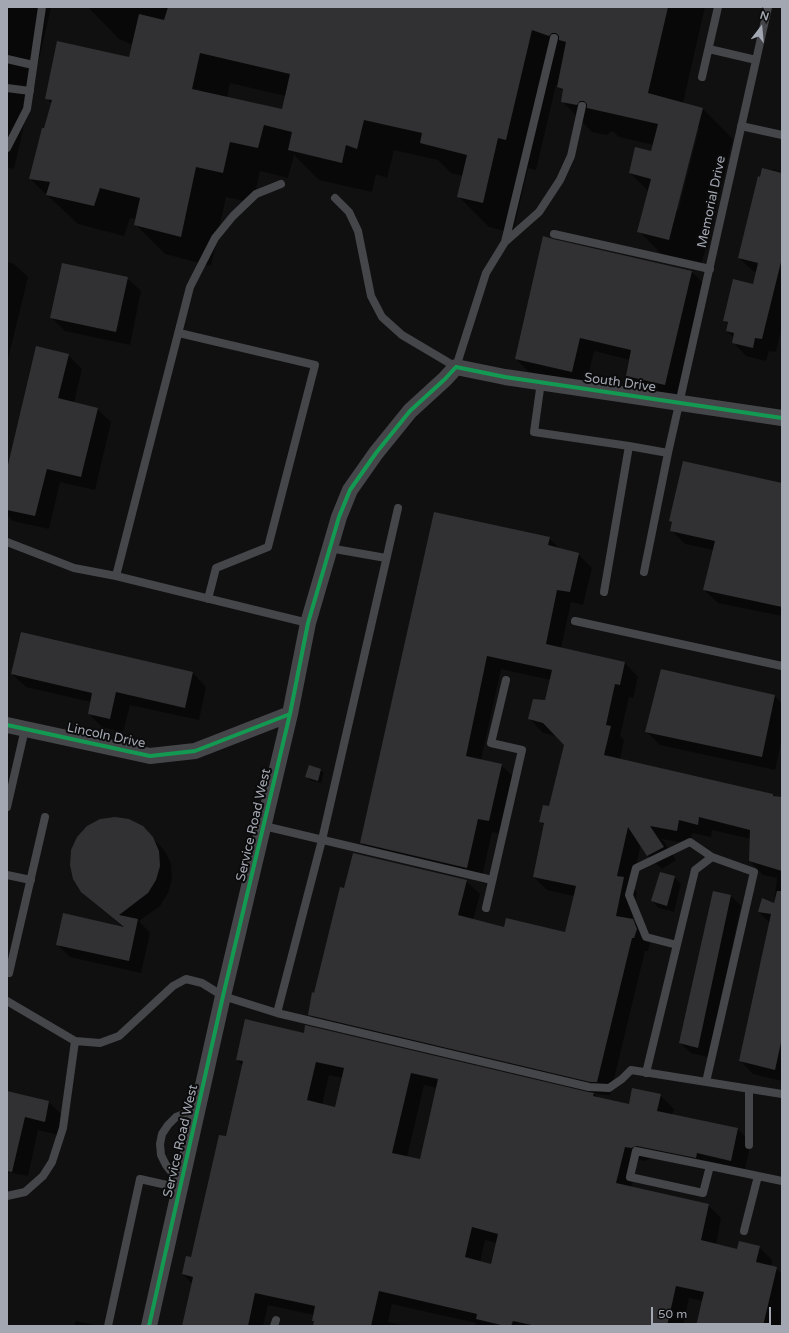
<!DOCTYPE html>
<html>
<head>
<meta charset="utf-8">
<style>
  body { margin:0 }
  #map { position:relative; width:789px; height:1333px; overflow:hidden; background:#101011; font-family:"Varela Round",sans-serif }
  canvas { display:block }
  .frame { position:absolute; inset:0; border:8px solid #a2a7b1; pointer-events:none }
  .north { position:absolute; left:741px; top:8px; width:40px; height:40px; -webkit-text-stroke:3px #0b0b0c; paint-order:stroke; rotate:16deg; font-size:11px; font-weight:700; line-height:16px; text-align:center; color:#a2a7b1 }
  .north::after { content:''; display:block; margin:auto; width:14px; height:18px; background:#a2a7b1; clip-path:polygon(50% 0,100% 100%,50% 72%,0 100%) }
  .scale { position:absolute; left:651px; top:1307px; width:120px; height:18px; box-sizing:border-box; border:2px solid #a2a7b1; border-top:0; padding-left:5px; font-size:12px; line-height:14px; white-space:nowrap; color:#a2a7b1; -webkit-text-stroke:3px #0b0b0c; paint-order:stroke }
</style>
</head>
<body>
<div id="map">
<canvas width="789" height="1333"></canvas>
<div class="frame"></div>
<div class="north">N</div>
<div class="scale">50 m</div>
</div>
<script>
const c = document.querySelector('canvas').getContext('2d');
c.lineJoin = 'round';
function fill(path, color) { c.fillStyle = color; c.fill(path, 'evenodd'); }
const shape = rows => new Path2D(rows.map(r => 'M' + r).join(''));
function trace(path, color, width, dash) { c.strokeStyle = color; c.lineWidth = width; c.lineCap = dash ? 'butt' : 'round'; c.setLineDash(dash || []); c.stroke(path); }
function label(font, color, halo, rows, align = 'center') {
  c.font = font + ' "Varela Round",sans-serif'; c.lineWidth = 4; c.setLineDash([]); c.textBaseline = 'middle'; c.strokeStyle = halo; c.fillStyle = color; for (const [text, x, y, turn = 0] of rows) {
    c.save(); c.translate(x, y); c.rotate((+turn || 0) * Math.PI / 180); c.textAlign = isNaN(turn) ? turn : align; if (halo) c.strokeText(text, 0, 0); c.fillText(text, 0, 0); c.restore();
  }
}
fill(shape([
  [7,7,51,7,14,169,7,167],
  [88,7,705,7,683,103,703,109,733,139,700,270,669,262,639,231,649,192,630,173,652,152,654,145,619,137,612,131,607,135,592,132,562,101,564,92,556,85,536,170,528,168,513,233,489,227,459,197,463,176,451,173,438,160,394,150,387,178,376,174,372,192,319,180,294,155,288,178,260,171,253,203,226,197,211,266,165,254,135,224,136,219,130,218,124,236,78,224,30,179,52,104,46,98,130,58,133,45,119,39],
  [230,83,286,96,282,110,227,98],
  [697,128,699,128,678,211,676,210],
  [773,169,782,172,782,326,776,352,769,351,766,361,746,356,733,342,734,338,727,331,728,325,724,320,753,285,757,272,753,271,739,258,761,178,772,171],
  [7,262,14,264,28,277,7,363],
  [691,271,705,285,679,398,640,389,627,376,630,360,594,351,586,385,529,372,516,359],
  [127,278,141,291,130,345,65,331,52,318],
  [68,355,82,369,74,403,97,409,111,422,95,490,60,482,49,529,13,521,7,515,7,473],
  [782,484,782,616,718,603,704,590,714,550,685,544,671,530,673,524,670,521],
  [549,538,560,549,578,554,592,568,583,605,571,602,561,648,625,663,638,677,633,698,629,697,620,736,624,740,620,759,773,795,782,804,782,1081,753,1074,740,1060,770,923,759,912,774,904,777,878,763,875,750,861,751,839,712,830,711,837,692,833,690,844,662,839,676,860,662,869,648,856,641,844,631,886,637,892,632,920,646,934,650,943,648,951,645,951,610,1095,604,1095,322,1028,309,1014,345,889,466,881,480,894,473,920,505,928,566,934,574,896,547,890,534,877,545,826,540,821,550,807,565,745,556,736,543,733,530,719,546,702,551,680,501,669,481,760,501,765,515,778,502,834,492,832,481,881,375,856,361,843],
  [21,634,193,673,206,687,199,720,130,705,123,732,102,727,89,714,91,702,26,687,12,674],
  [661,671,775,696,782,704,782,738,775,770,660,745,647,732],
  [309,766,321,770,324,773,321,783,310,780,307,777],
  [142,827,165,851,171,864,172,879,168,893,160,906,139,921,150,933,141,973,70,957,57,944,124,928,95,904,82,891],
  [674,877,681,884,674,912,659,908,652,901],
  [731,896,741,906,708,1057,691,1053,680,1043],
  [304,1034,594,1094,598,1098,630,1105,660,1095,674,1109,672,1115,738,1129,751,1142,744,1173,709,1170,651,1158,645,1161,638,1159,631,1188,708,1205,721,1218,716,1245,738,1250,759,1247,772,1260,771,1267,776,1268,782,1274,782,1314,779,1326,697,1326,703,1301,689,1298,683,1326,475,1326,476,1323,392,1304,388,1322,407,1326,314,1326,315,1322,313,1320,314,1315,268,1305,263,1326,183,1326,192,1284,183,1274,192,1258,227,1138,243,1066,237,1060],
  [329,1075,343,1078,336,1108,322,1105],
  [424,1085,437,1088,421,1160,407,1157],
  [485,1240,497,1243,492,1265,480,1262],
  [7,1092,49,1102,62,1115,58,1135,38,1130,28,1176,7,1172],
  [76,1321,98,1326,74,1326]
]), '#0007');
fill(shape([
  [168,7,668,7,648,93,703,108,669,240,637,232,651,179,629,173,635,147,651,151,658,124,587,108,587,104,584,101,580,101,577,105,561,102,563,89,557,87,566,42,559,40,559,36,556,33,552,33,549,36,532,30,506,140,498,138,483,203,457,197,467,155,420,143,422,133,364,120,357,149,346,145,342,163,288,150,292,132,264,125,258,148,230,142,223,173,196,167,181,237,134,225,140,198,100,188,94,206,46,195,50,182,29,179,42,128,44,128,52,100,45,99,57,41,129,57,139,14,164,20],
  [200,53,290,74,282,109,192,89],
  [762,168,782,173,782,258,762,339,755,338,753,348,732,343,734,333,726,331,728,322,723,321,733,279,753,284,758,263,738,258,758,176,760,177],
  [543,236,553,239,692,271,665,385,626,376,631,350,580,338,572,372,515,359],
  [62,263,128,277,116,332,50,318],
  [36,346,69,354,58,398,98,408,81,477,47,469,35,516,7,510,7,469],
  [683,461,782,483,782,607,703,590,715,541,670,531,672,522,669,521],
  [434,512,550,537,548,545,579,553,570,592,557,590,546,644,625,662,620,685,615,684,606,725,611,726,604,755,773,794,773,796,782,797,782,871,749,861,750,830,699,817,698,825,679,820,677,831,650,826,664,847,647,856,628,827,617,876,624,877,616,916,633,919,637,929,634,938,632,938,597,1082,590,1082,308,1015,312,992,314,993,340,887,344,888,353,853,467,880,458,915,504,927,506,918,565,932,576,886,533,877,544,823,539,822,543,805,549,806,564,745,543,723,528,719,533,699,545,700,552,670,487,656,466,756,502,764,489,821,478,819,467,868,360,843],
  [21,632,193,672,185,708,116,692,110,719,88,714,92,693,11,674],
  [661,669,775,695,762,757,645,732],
  [309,765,321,769,318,781,305,777],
  [115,817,129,819,143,826,153,837,159,851,160,866,156,880,148,893,119,915,138,919,129,961,56,945,63,913,124,927,81,892,73,879,70,865,71,850,77,837,87,826,100,819],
  [660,872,675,876,667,906,651,901],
  [713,891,731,895,698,1048,679,1043],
  [777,891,782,891,782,1038,775,1070,739,1061,771,914,758,912,762,898,774,903],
  [245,1019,304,1033,305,1025,588,1092,594,1093,593,1096,629,1104,632,1088,661,1094,657,1111,738,1128,731,1161,697,1153,696,1158,637,1146,631,1148,625,1147,616,1183,709,1204,701,1240,737,1249,739,1241,760,1246,756,1262,777,1267,763,1326,696,1326,704,1292,676,1286,667,1326,536,1326,513,1321,511,1326,505,1326,476,1319,477,1314,379,1291,371,1326,313,1326,314,1321,312,1321,315,1306,255,1293,248,1326,182,1326,193,1277,182,1274,186,1256,191,1257,219,1135,226,1136,243,1061,236,1060],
  [316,1062,344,1068,335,1107,307,1100],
  [411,1073,438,1079,420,1159,392,1153],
  [472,1227,498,1234,491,1264,465,1257],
  [7,1091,49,1101,45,1122,25,1117,12,1172,7,1171]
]), '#313133');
trace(shape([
  [709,49,756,60],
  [7,59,33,65],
  [702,77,718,7],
  [7,88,30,91],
  [741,126,782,135],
  [7,148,27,109,42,7],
  [335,198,349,212,358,231,371,296,382,317,402,335,456,367,486,273,505,242,539,212,560,180,571,156,582,106],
  [554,234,710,269],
  [505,242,554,38],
  [179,333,315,365,268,547,216,568,208,599],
  [541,382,534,432,629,446,604,592],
  [629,446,668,453],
  [7,542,74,568,116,576,308,623],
  [329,548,386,558],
  [644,572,668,453,768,7],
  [116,576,190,287,215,238,233,216,256,194,281,184],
  [575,621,782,666],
  [7,807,25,729],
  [264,826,492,880],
  [7,875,31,880],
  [486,908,522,750,491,743,506,680],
  [677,945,646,937,629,895,636,868,690,842,712,857],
  [9,973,45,817],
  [7,1001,75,1041,100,1043,119,1036,173,986,186,979,202,983,223,996,277,1013,589,1087,609,1088,622,1079,631,1070,782,1094],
  [277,1013,322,840,398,508],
  [646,1073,695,870,712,857,754,872,706,1082],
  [749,1089,749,1145],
  [710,1166,703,1193,630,1177,636,1151,710,1166,782,1181],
  [182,1179,173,1174,166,1165,161,1155,160,1144,162,1134,168,1125,176,1117,186,1113,197,1112],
  [7,1196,25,1192,43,1176,52,1162,63,1128,75,1041],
  [744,1231,758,1176],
  [108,1326,140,1179,180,1188],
  [274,1326,276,1320]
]), '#454649', 8);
trace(shape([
  [7,725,150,756,195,751,290,714],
  [149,1326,223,996,290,714,308,623,339,517,350,490,376,453,410,411,445,379,456,367,505,377,782,418]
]), '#454649', 16);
trace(shape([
  [7,725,150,756,195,751,290,714],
  [149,1326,223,996,290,714,308,623,339,517,350,490,376,453,410,411,445,379,456,367,505,377,782,418]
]), '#139951', 4);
label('13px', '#a2a7b1', '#0b0b0c', [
  ["Memorial Drive",712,202,-78],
  ["South Drive",620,383,8],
  ["Lincoln Drive",106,736,12],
  ["Service Road West",254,825,-77],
  ["Service Road West",181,1141,-77]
]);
</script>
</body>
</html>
